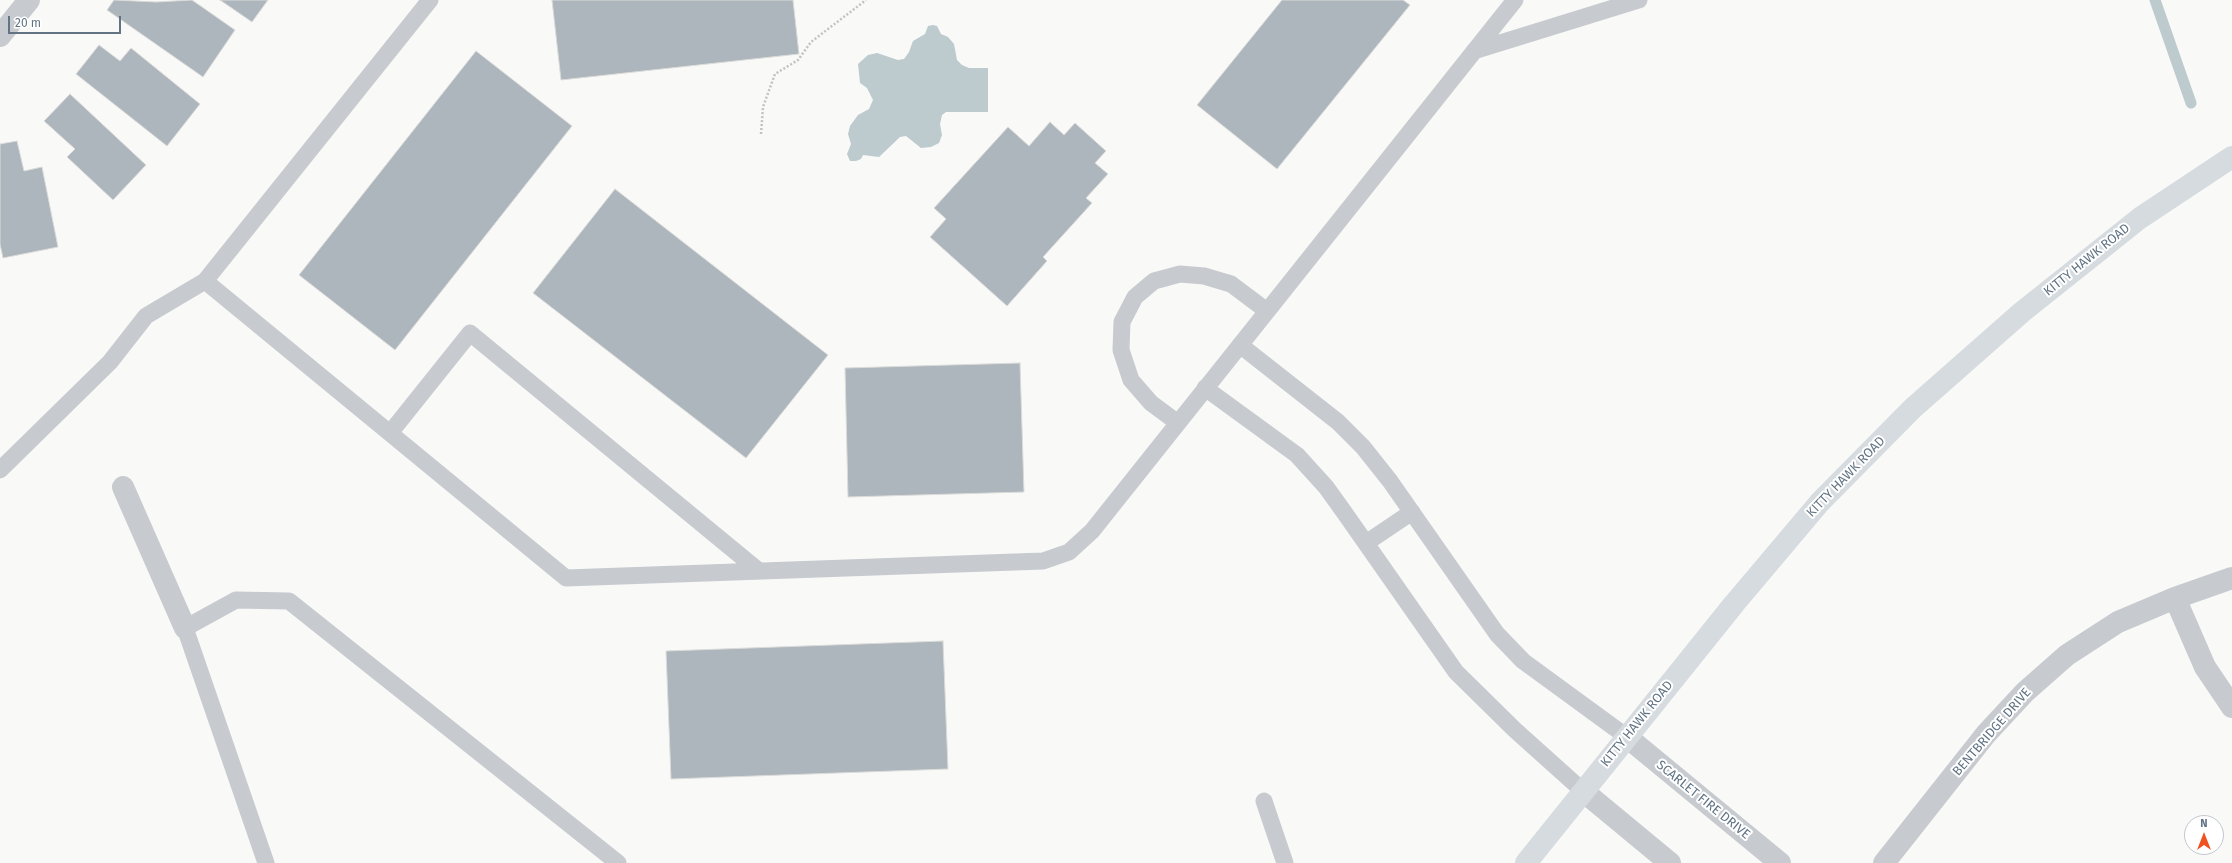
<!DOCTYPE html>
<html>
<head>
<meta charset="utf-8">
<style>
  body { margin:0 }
  #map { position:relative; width:2232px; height:863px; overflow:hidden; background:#f9f9f7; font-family:"Fira Sans",sans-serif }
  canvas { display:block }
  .north { position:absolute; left:2184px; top:815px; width:40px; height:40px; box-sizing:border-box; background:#fff; border:1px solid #c0c7ce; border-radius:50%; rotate:0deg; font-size:11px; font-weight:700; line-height:16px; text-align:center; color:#627484 }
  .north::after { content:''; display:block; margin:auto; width:14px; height:18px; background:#ef5321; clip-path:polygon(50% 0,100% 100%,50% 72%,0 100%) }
  .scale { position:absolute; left:8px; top:16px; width:113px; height:18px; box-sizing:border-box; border:2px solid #627484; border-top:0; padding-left:5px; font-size:12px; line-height:14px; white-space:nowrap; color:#627484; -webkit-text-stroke:3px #fff; paint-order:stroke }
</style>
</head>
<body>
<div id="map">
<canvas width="2232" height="863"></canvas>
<div class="north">N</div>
<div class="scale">20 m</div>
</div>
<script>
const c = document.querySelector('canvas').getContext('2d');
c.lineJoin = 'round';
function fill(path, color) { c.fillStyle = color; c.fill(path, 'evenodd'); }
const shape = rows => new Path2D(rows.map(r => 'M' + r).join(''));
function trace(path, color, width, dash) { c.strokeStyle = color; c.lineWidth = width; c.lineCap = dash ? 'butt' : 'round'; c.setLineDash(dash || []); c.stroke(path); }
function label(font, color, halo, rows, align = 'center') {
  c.font = font + ' "Fira Sans",sans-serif'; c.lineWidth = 4; c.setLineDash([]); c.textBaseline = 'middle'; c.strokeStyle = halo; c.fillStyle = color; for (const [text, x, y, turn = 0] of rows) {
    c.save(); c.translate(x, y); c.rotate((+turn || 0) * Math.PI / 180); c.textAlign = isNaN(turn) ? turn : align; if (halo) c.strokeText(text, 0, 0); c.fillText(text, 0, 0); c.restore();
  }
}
fill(shape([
  [933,25,937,26,941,34,948,37,954,44,957,60,962,65,969,68,988,68,988,112,946,112,942,115,940,124,942,135,939,143,931,147,921,148,906,136,900,137,879,157,863,155,861,159,856,161,850,161,847,154,851,144,848,134,850,126,858,115,869,109,873,100,867,88,860,83,858,64,868,55,877,53,898,60,904,59,909,52,913,41,925,34,928,26]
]), '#bdcace');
trace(shape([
  [2155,0,2191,103]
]), '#bdcace', 11);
const building = shape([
  [114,0,156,2,192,0,235,30,203,77,107,10,114,0],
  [220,0,268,0,252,22,220,0],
  [552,0,793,0,799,54,561,80,552,0],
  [1282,0,1403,0,1410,5,1277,169,1197,105,1282,0],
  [99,45,120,61,131,48,200,104,167,146,76,74,99,45],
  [476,51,572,126,395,350,299,275,476,51],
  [70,94,146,165,113,200,67,157,75,149,44,121,70,94],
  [1050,122,1064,135,1075,123,1106,151,1095,163,1108,174,1086,198,1092,203,1043,257,1047,261,1007,306,930,237,946,219,934,208,1008,127,1029,146,1050,122],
  [17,141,24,171,42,167,58,247,3,258,0,244,0,144,17,141],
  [615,189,828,355,746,458,533,293,615,189],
  [1020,363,1024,492,848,497,845,368,1020,363],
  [943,641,948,769,671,779,666,651,943,641]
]);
fill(building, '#adb6bc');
trace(building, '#dbdbd9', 1);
trace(shape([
  [761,134,763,107,775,74,798,60,811,42,866,0]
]), '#c0c3c5', 2.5, [2, 2]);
trace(shape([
  [1474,51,1639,0],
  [205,281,566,578,1043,561,1069,552,1092,531,1515,0],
  [1240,345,1338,422,1363,447,1390,481,1497,634,1523,661,1627,737],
  [1205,388,1297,455,1326,487,1344,512,1456,672,1515,730,1583,791],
  [1178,423,1151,403,1131,380,1121,350,1122,322,1135,297,1154,281,1180,274,1204,276,1231,284,1267,311],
  [390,433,470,333,759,571],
  [0,470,110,362,146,316,205,281,430,0],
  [1366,543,1412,512],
  [1264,801,1285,863],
  [266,863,185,628,236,600,289,601,618,863]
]), '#c7cbcf', 17);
trace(shape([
  [0,36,29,0],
  [123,487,185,628],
  [2175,598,2205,667,2232,707],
  [1627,737,1780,863],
  [1583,791,1670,863],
  [1884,863,1986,734,2025,692,2067,655,2118,622,2175,598,2232,578]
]), '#c7cbcf', 22);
trace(shape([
  [1526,863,1734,604,1820,502,1913,408,2022,312,2140,218,2232,157]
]), '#d6dbdf', 22);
label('13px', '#627484', '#fff', [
  ["KITTY HAWK ROAD",2087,260,-39],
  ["KITTY HAWK ROAD",1846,477,-46],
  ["KITTY HAWK ROAD",1637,724,-51],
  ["BENTBRIDGE DRIVE",1992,732,-49],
  ["SCARLET FIRE DRIVE",1703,800,39]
]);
</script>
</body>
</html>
